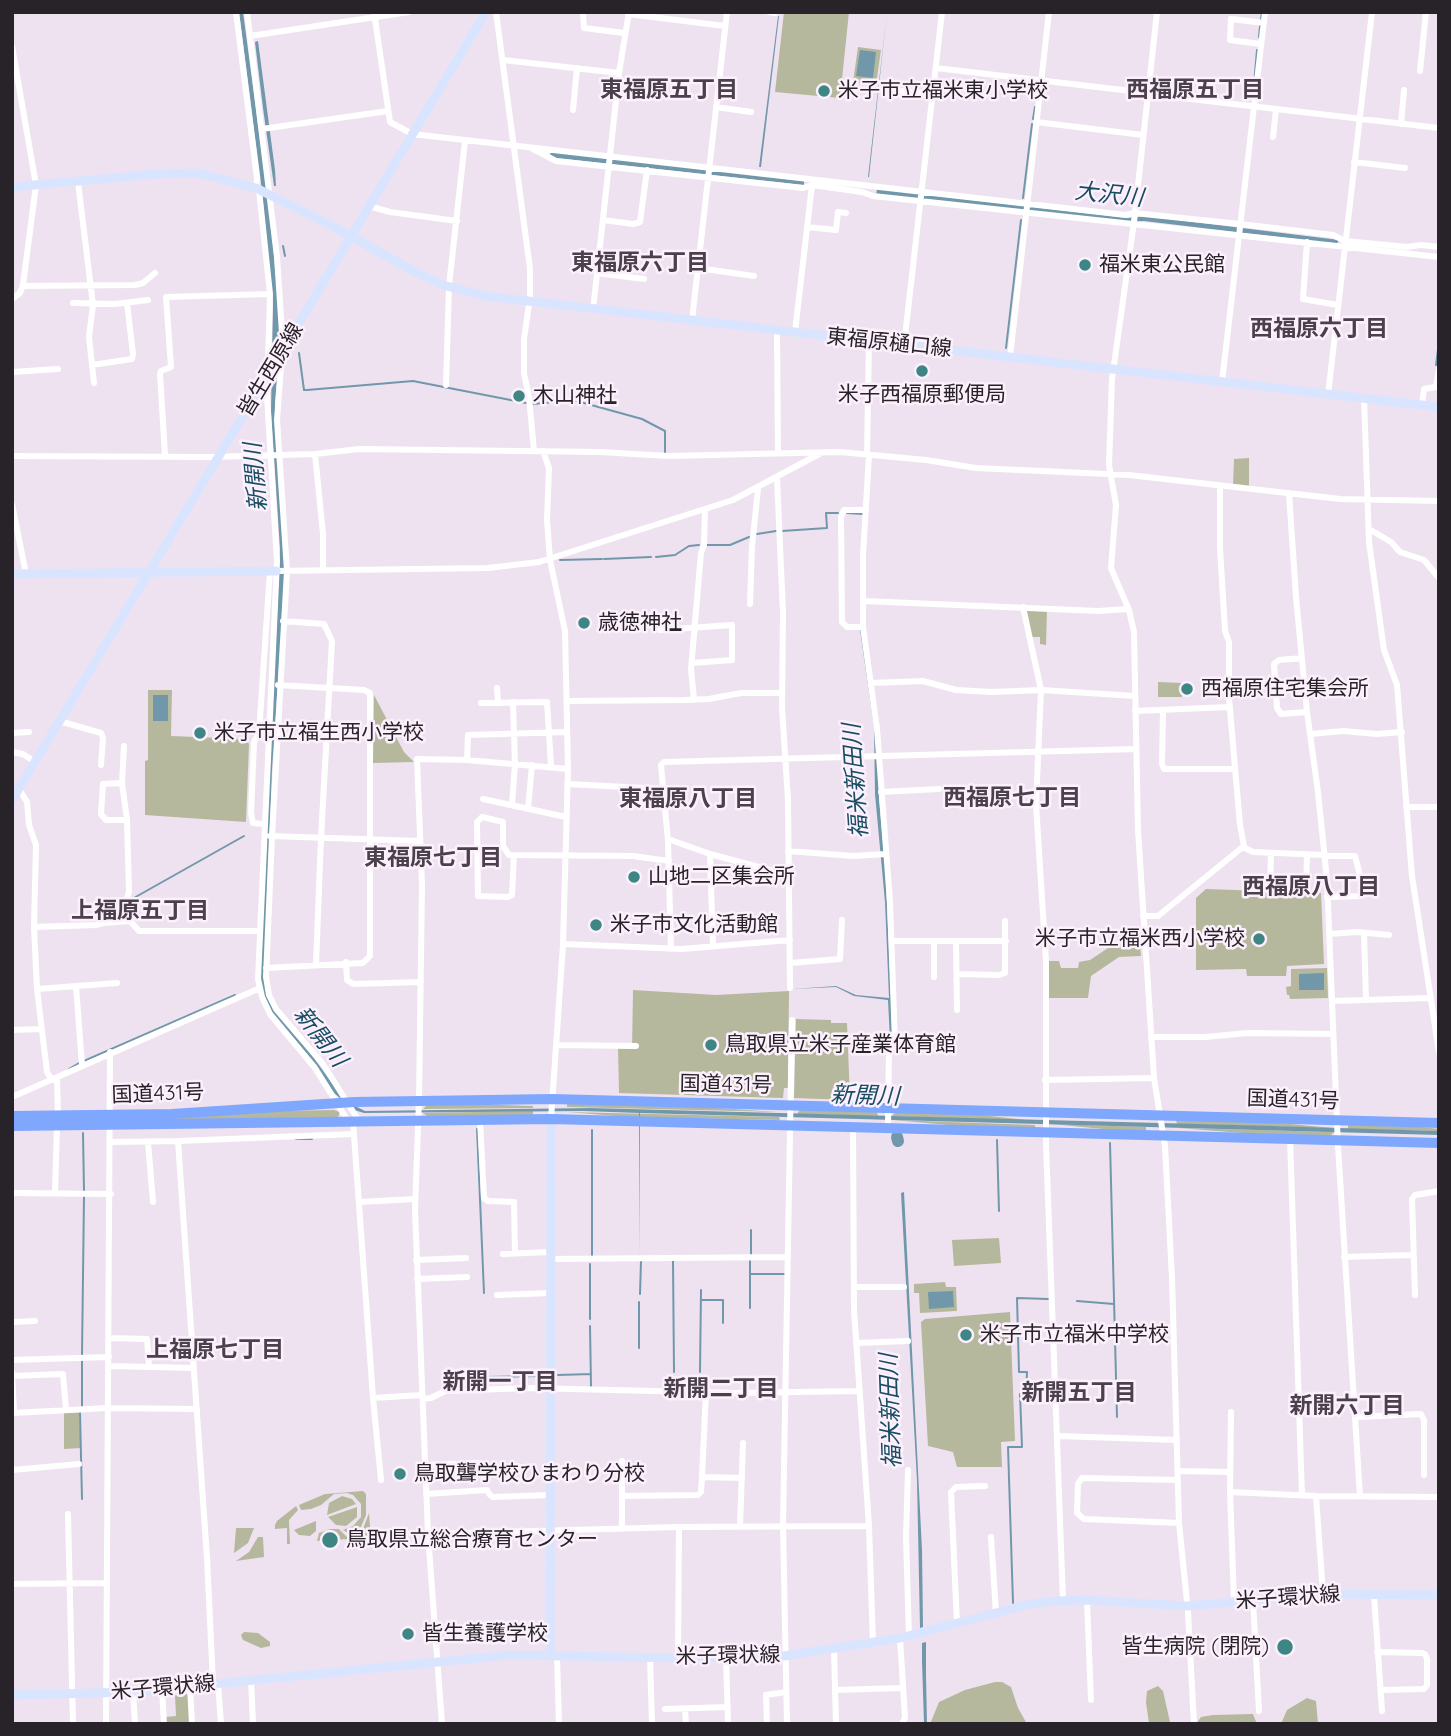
<!DOCTYPE html>
<html>
<head>
<meta charset="utf-8">
<style>
  body { margin:0 }
  #map { position:relative; width:1451px; height:1736px; overflow:hidden; background:#efe2f0; font-family:Quicksand,sans-serif }
  canvas { display:block }
  .frame { position:absolute; inset:0; border:14px solid #272328; pointer-events:none }
</style>
</head>
<body>
<div id="map">
<canvas width="1451" height="1736"></canvas>
<div class="frame"></div>
</div>
<script>
const c = document.querySelector('canvas').getContext('2d');
c.lineJoin = 'round';
function fill(path, color) { c.fillStyle = color; c.fill(path, 'evenodd'); }
const shape = rows => new Path2D(rows.map(r => 'M' + r).join(''));
function trace(path, color, width, dash) { c.strokeStyle = color; c.lineWidth = width; c.lineCap = dash ? 'butt' : 'round'; c.setLineDash(dash || []); c.stroke(path); }
function label(font, color, halo, rows, align = 'center') {
  c.font = font + ' Quicksand,"Noto Sans JP",sans-serif'; c.lineWidth = 5; c.setLineDash([]); c.textBaseline = 'middle'; c.strokeStyle = halo; c.fillStyle = color; for (const [text, x, y, turn = 0] of rows) {
    c.save(); c.translate(x, y); c.rotate((+turn || 0) * Math.PI / 180); c.textAlign = isNaN(turn) ? turn : align; if (halo) c.strokeText(text, 0, 0); c.fillText(text, 0, 0); c.restore();
  }
}
fill(shape([
  [784,12,849,12,840,98,775,92],
  [858,47,881,50,876,85,853,82],
  [1249,458,1249,488,1233,486,1234,459],
  [1025,609,1047,609,1046,645,1040,644,1040,637,1031,637],
  [1158,682,1182,683,1182,697,1158,697],
  [148,690,172,690,171,736,246,739,249,744,246,822,145,815,145,761,148,760],
  [374,695,404,752,414,762,373,763],
  [1206,889,1321,893,1324,964,1287,966,1286,976,1247,976,1246,969,1196,970,1196,898],
  [1140,942,1141,956,1119,957,1091,976,1088,998,1048,998,1047,961,1059,961,1061,968,1078,968,1079,962,1090,960,1114,944],
  [1327,968,1328,998,1290,999,1289,995,1287,995,1286,987,1291,986,1291,969],
  [633,990,716,995,789,991,788,1088,784,1088,783,1098,619,1093,618,1048,632,1049],
  [796,1019,831,1020,831,1023,847,1023,850,1100,794,1098],
  [567,1103,717,1108,779,1112,567,1107],
  [471,1104,533,1106,533,1108,423,1109,427,1105],
  [334,1110,340,1112,338,1117,177,1120,177,1118,274,1111],
  [800,1110,877,1112,878,1116,797,1114],
  [533,1111,533,1115,427,1116,423,1113],
  [567,1112,779,1117,780,1120,629,1117],
  [896,1112,973,1114,1035,1121,892,1116],
  [893,1120,1035,1125,1035,1128,959,1126],
  [1176,1120,1269,1122,1333,1128,1177,1124],
  [1051,1124,1146,1127,1146,1131,1114,1130],
  [1348,1125,1422,1127,1439,1129,1439,1131,1348,1129],
  [1178,1128,1334,1132,1330,1136,1242,1133],
  [999,1238,1001,1263,954,1266,952,1240],
  [945,1282,946,1287,956,1287,957,1311,920,1313,919,1293,914,1293,914,1284],
  [1010,1312,1015,1441,1001,1442,1002,1467,957,1467,953,1452,928,1446,921,1322,925,1319],
  [79,1412,81,1448,64,1449,64,1413],
  [363,1491,366,1494,366,1515,360,1529,352,1535,343,1530,353,1526,361,1517,361,1504,353,1495,347,1493,334,1494,321,1505,311,1509,301,1510,299,1505,325,1494],
  [342,1496,352,1499,356,1504,327,1515,329,1503],
  [296,1506,298,1510,289,1520,290,1544,287,1544,287,1528,275,1529,275,1525,277,1521],
  [357,1507,357,1517,346,1526,336,1525,328,1517],
  [369,1513,371,1540,356,1541,356,1549,354,1550,353,1540,363,1529],
  [316,1521,316,1531,310,1536,299,1535,294,1530],
  [236,1528,254,1528,248,1543,234,1553],
  [330,1529,339,1529,349,1539,351,1549,349,1550,348,1539,317,1541,319,1533],
  [258,1537,263,1537,264,1557,236,1561,249,1552],
  [244,1632,258,1633,270,1642,270,1646,261,1648,243,1640,241,1635],
  [995,1682,1002,1682,1011,1687,1018,1708,1027,1724,930,1724,939,1702,965,1690],
  [1158,1686,1163,1691,1170,1722,1179,1724,1149,1724,1146,1702,1147,1691],
  [188,1694,190,1722,166,1723,166,1717,176,1716,175,1695,182,1697,182,1695],
  [1307,1698,1316,1701,1318,1724,1281,1724,1287,1710],
  [1253,1714,1257,1724,1196,1724,1201,1717,1213,1715]
]), '#b5b89c');
fill(shape([
  [239,12,243,12,271,222,281,334,275,403,285,578,272,770,264,979,266,992,337,1090,357,1107,365,1111,590,1108,1273,1126,1439,1131,1439,1135,640,1113,640,1256,639,1113,583,1111,364,1113,354,1110,334,1093,316,1065,275,1017,265,1001,260,979,280,549,271,411,273,304,261,183],
  [887,12,869,177,868,177],
  [778,16,779,16,761,167,759,167],
  [258,41,275,170,276,186,274,186,263,108,255,42],
  [860,50,876,52,873,78,856,76],
  [551,151,804,181,804,185,556,158,550,156],
  [877,189,1128,218,1145,216,1339,240,1337,244,1144,221,1127,222,876,195],
  [861,567,862,622,878,760,879,799,885,864,893,1038,890,1040,888,1000,854,996,836,987,793,989,836,986,856,995,889,998,885,902,875,794,874,727,860,630],
  [153,695,168,695,168,721,153,721],
  [1324,973,1324,990,1299,990,1299,974],
  [904,1192,922,1550,923,1627,920,1628,917,1481,901,1193],
  [953,1291,954,1307,929,1309,928,1292],
  [926,1642,926,1676,927,1724,924,1724,922,1661,922,1643]
]), '#7198aa');
trace(shape([
  [1261,20,1262,12],
  [1259,37,1260,26],
  [1254,84,1257,50],
  [720,100,721,91],
  [1033,119,1035,107],
  [1023,198,1032,124],
  [283,246,285,256],
  [1006,348,1021,220],
  [299,353,304,390,307,390,413,381,526,403],
  [1436,365,1439,342],
  [533,404,573,400,642,419,665,431,665,453],
  [847,513,863,514],
  [782,531,827,528,826,513,838,513],
  [757,534,776,531],
  [707,545,730,545,749,537],
  [656,557,675,555,689,546,699,545],
  [604,559,651,557],
  [560,560,602,559],
  [132,899,244,836],
  [84,1061,235,995],
  [69,1069,79,1063],
  [477,1129,484,1293],
  [592,1130,592,1256],
  [83,1133,84,1191],
  [296,1139,312,1139],
  [997,1140,999,1211],
  [1110,1143,1117,1417],
  [751,1230,751,1254],
  [673,1261,674,1372],
  [750,1261,750,1308],
  [751,1274,784,1274],
  [640,1294,641,1261],
  [701,1300,723,1300,723,1323],
  [1077,1301,1114,1304],
  [590,1319,590,1264],
  [590,1326,591,1386],
  [639,1348,639,1302],
  [82,1355,84,1197],
  [700,1372,701,1290],
  [558,1375,591,1374],
  [486,1377,539,1376],
  [82,1406,82,1361],
  [80,1413,82,1499],
  [1013,1603,1008,1447,1022,1447,1020,1394,1026,1394,1027,1372,1019,1372,1017,1298,1048,1299]
]), '#7198aa', 2);
trace(shape([
  [897,1137,898,1141]
]), '#7198aa', 12);
trace(shape([
  [236,12,257,178,256,188],
  [247,12,277,257,283,348],
  [374,12,390,122,412,134,1126,215,1134,213,1240,224,1333,235,1345,241,1407,247,1421,245,1439,247],
  [496,12,530,269,530,297,524,339,524,373,529,397,534,451],
  [583,12,584,28,624,33],
  [769,12,775,13],
  [1157,12,1134,222,1112,379,1109,465,1116,505,1111,568,1129,610,1134,632,1138,830,1154,1078,1165,1146,1172,1278,1179,1523,1188,1612,1194,1724],
  [628,14,725,26],
  [250,36,409,12],
  [1261,44,1230,40,1231,19,1264,23],
  [12,46,36,185,23,285,20,293,12,299],
  [503,60,619,73],
  [936,68,1148,93],
  [1420,71,1426,12],
  [902,91,932,94],
  [1148,94,1439,128],
  [716,107,751,112],
  [573,110,577,68],
  [1036,122,1143,135],
  [1401,124,1404,90],
  [262,129,388,111],
  [1273,137,1276,110],
  [531,148,556,161,803,188,812,185,862,192,873,196,1439,257],
  [1354,162,1405,168],
  [78,182,93,305,89,337,94,383],
  [259,190,270,294,267,396,277,561,258,979,262,997,270,1014,315,1068,348,1121],
  [369,206,390,212,457,221],
  [603,220,633,224,640,222,647,170],
  [807,227,836,230,838,212,846,213],
  [1307,242,1303,299,1338,305],
  [698,268,754,276],
  [597,273,644,279],
  [23,286,135,285,143,283,155,273],
  [73,303,115,304,148,300],
  [593,310,619,73,629,12],
  [692,320,727,12],
  [777,331,778,453],
  [795,332,812,185],
  [904,345,942,12],
  [282,353,277,420,287,571,272,836,266,977,269,995,276,1009,323,1064,359,1121],
  [1010,357,1049,12],
  [92,365,132,359,133,354,127,303],
  [12,372,58,369],
  [1222,382,1265,12],
  [446,385,449,286,465,141],
  [1328,395,1372,12],
  [1364,398,1369,542,1384,650,1397,685,1412,876,1439,1052],
  [1422,405,1424,389,1436,387,1439,369],
  [543,451,549,468,547,520,550,560,565,631,568,769,563,945,551,1119],
  [315,454,323,534,323,570],
  [165,455,160,374,161,371,171,367,166,297,270,294],
  [867,455,869,341],
  [869,455,863,555,863,627,877,729,890,902,895,1044,889,1045,888,1127],
  [12,456,209,457,315,454,359,449,600,452,669,456,840,452,926,460,976,468,1129,475,1340,499,1439,501],
  [777,477,783,613,782,707,788,800,790,988],
  [1289,493,1296,597,1307,712,1318,792,1327,880,1338,1146,1360,1496],
  [12,504,26,574],
  [1369,529,1391,542,1400,552,1424,560,1439,578],
  [276,571,488,568,539,562,733,500,821,453],
  [864,601,1098,611,1128,609],
  [750,604,752,547,758,489],
  [1023,607,1041,690,1036,804,1046,961,1046,1144,1063,1601],
  [283,621,324,624,332,641,321,838,316,964],
  [863,627,847,627,842,622,841,517,844,510,866,510],
  [660,630,732,625,732,660,692,663],
  [1302,658,1279,660,1274,664,1277,708,1281,714,1307,712],
  [871,683,923,681,956,690,992,692,1041,690,1135,696],
  [497,688,498,703],
  [694,700,691,669,701,553,704,545,705,509],
  [567,701,685,700,709,699,741,693,782,693],
  [481,703,547,702,551,766],
  [1135,711,1230,707],
  [1163,711,1162,764,1164,769,1235,769],
  [59,721,101,733,103,738,101,765],
  [12,733,29,732],
  [1310,734,1343,731,1377,734,1402,732],
  [124,746,122,783,127,820,129,892,127,898,130,921],
  [12,752,23,754,35,762],
  [467,760,468,735,567,732],
  [122,783,103,784,101,814,106,820,127,820],
  [567,784,664,789],
  [19,789,27,802,29,825,36,845,34,927,37,989,47,1072,52,1080],
  [881,792,939,789],
  [483,799,566,817],
  [512,805,515,764,513,702],
  [1406,807,1439,807],
  [528,809,532,765],
  [264,824,253,823,251,813,254,742,259,733,270,571],
  [270,836,419,841],
  [668,839,710,854,713,946],
  [1243,847,1253,852,1324,855],
  [788,851,853,856,886,854],
  [710,854,788,875],
  [514,855,512,895,508,897,478,896,477,822,482,817,503,822,503,846,509,855,633,856,669,861],
  [1324,856,1355,856,1364,891,1360,896,1327,897],
  [1270,888,1271,853],
  [1306,890,1307,854],
  [1143,916,1158,916,1244,846,1240,825,1229,698,1229,642,1225,631,1220,548,1220,486],
  [34,927,96,925,103,923,130,921,139,931,260,931],
  [1364,933,1366,1000],
  [1329,934,1357,932,1389,935],
  [892,941,1006,941],
  [934,941,934,977],
  [956,941,957,1010],
  [563,944,682,949,790,940],
  [671,949,668,841,661,765,664,762,1136,749],
  [346,962,347,980,353,984,421,982],
  [791,963,840,959,842,920],
  [266,968,363,963,370,956,370,693,364,690,278,685],
  [957,974,999,975,1005,973,1005,921],
  [76,986,82,1065],
  [37,989,117,983],
  [1332,1001,1430,998],
  [12,1030,41,1029],
  [1151,1037,1205,1037,1248,1033,1333,1034],
  [557,1045,636,1046],
  [57,1078,58,1116],
  [1045,1080,1154,1078],
  [12,1097,260,988],
  [480,1120,484,1198,488,1201,514,1202,515,1253],
  [353,1121,373,1398,381,1480],
  [853,1127,854,1310,869,1526,873,1644],
  [1290,1138,1302,1496],
  [178,1141,353,1134],
  [111,1142,178,1141,207,1558,213,1683],
  [148,1142,153,1202],
  [12,1193,111,1194],
  [55,1193,57,1126],
  [359,1202,415,1199],
  [503,1254,550,1252],
  [1344,1257,1413,1255],
  [550,1259,788,1257],
  [416,1260,466,1258],
  [417,1279,467,1277],
  [854,1287,904,1287],
  [497,1295,550,1293],
  [1415,1295,1412,1199,1415,1195,1439,1191],
  [12,1322,35,1321],
  [109,1338,147,1339,149,1367],
  [857,1343,908,1341],
  [12,1360,109,1357],
  [109,1366,194,1368],
  [12,1372,14,1413],
  [12,1376,63,1374,66,1410],
  [706,1392,702,1477,742,1478],
  [373,1398,422,1395],
  [423,1399,431,1398,445,1391,530,1388,735,1393,860,1391],
  [1231,1412,1230,1492,1234,1601],
  [12,1413,108,1408,197,1409],
  [1356,1417,1421,1414,1424,1420,1424,1475],
  [1058,1436,1177,1440],
  [622,1461,622,1529],
  [473,1463,474,1478],
  [425,1465,479,1463],
  [12,1470,79,1464],
  [908,1470,906,1537,909,1637],
  [1178,1471,1230,1472],
  [1178,1480,1082,1478,1078,1484,1077,1513,1084,1519,1179,1523],
  [1230,1492,1316,1496,1439,1497],
  [426,1494,487,1490,490,1495,493,1497,550,1495],
  [622,1496,698,1495,701,1492,702,1477],
  [1316,1496,1323,1594],
  [68,1514,73,1724],
  [740,1526,743,1443],
  [428,1534,679,1527,869,1526],
  [991,1537,996,1613],
  [12,1584,106,1583],
  [1374,1595,1382,1711],
  [1087,1600,1091,1700],
  [1253,1600,1259,1711],
  [957,1624,951,1492,956,1487,985,1486],
  [900,1638,905,1718,902,1724],
  [834,1649,836,1724],
  [1377,1652,1422,1653,1425,1654,1427,1659,1427,1685,1424,1689,1381,1690],
  [557,1657,559,1724],
  [650,1657,652,1724],
  [726,1657,728,1724],
  [678,1658,679,1527],
  [251,1679,253,1724],
  [218,1683,221,1724],
  [190,1686,192,1724],
  [162,1689,164,1724],
  [835,1690,903,1688],
  [133,1692,135,1724],
  [665,1709,728,1707],
  [685,1709,686,1724],
  [106,1724,110,1052],
  [442,1724,428,1534,415,1210,419,1100,422,885,417,759,467,760,568,769],
  [767,1724,766,1695,786,1692],
  [787,1724,783,1525,792,1020]
]), '#fff', 6);
trace(shape([
  [12,187,157,174,198,173,256,188,338,229,417,273,443,285,485,296,1439,407],
  [12,574,276,571],
  [12,800,486,12],
  [550,1656,551,1119],
  [12,1695,133,1692,509,1655,678,1658,784,1656,900,1638,1030,1604,1056,1601,1087,1600,1187,1606,1323,1594,1439,1595]
]), '#d9e5fe', 9);
trace(shape([
  [12,1116,172,1114,354,1102,553,1099,1439,1123],
  [12,1126,551,1119,1439,1143]
]), '#7fa7fd', 10);
for (const [x, y, r, color] of [
  [824,91,7,"#3d8684"],
  [1085,265,7,"#3d8684"],
  [922,371,7,"#3d8684"],
  [519,396,7,"#3d8684"],
  [584,623,7,"#3d8684"],
  [1187,689,7,"#3d8684"],
  [200,733,7,"#3d8684"],
  [634,877,7,"#3d8684"],
  [596,925,7,"#3d8684"],
  [1259,939,7,"#3d8684"],
  [711,1045,7,"#3d8684"],
  [966,1335,7,"#3d8684"],
  [400,1474,7,"#3d8684"],
  [330,1540,9,"#3d8684"],
  [408,1634,7,"#3d8684"],
  [1285,1647,9,"#3d8684"]
]) { const dot = new Path2D(); dot.arc(x, y, r, 0, 2 * Math.PI); c.fillStyle = color; c.fill(dot); trace(dot, '#fcf0fd', 2.5); }
label('21px', '#272328', '#fcf0fd', [
  ["米子市立福米東小学校",838,91],
  ["福米東公民館",1099,265],
  ["米子西福原郵便局",922,395,"center"],
  ["木山神社",533,396],
  ["歳徳神社",598,623],
  ["西福原住宅集会所",1201,689],
  ["米子市立福生西小学校",214,733],
  ["山地二区集会所",648,877],
  ["米子市文化活動館",610,925],
  ["米子市立福米西小学校",1245,939,"right"],
  ["鳥取県立米子産業体育館",725,1045],
  ["米子市立福米中学校",980,1335],
  ["鳥取聾学校ひまわり分校",414,1474],
  ["鳥取県立総合療育センター",346,1540],
  ["皆生養護学校",422,1634],
  ["皆生病院 (閉院)",1269,1647,"right"]
], 'left');
label('21px', '#272328', '#fcf0fd', [
  ["東福原樋口線",889,343,6],
  ["皆生西原線",271,370,-59],
  ["国道431号",726,1085,1],
  ["国道431号",158,1094,-2],
  ["国道431号",1293,1100,2],
  ["米子環状線",1288,1598,-4],
  ["米子環状線",728,1656,-1],
  ["米子環状線",163,1688,-5]
]);
label('bold 23px', '#4b414c', '#fcf0fd', [
  ["東福原五丁目",669,90],
  ["西福原五丁目",1195,90],
  ["東福原六丁目",640,263],
  ["西福原六丁目",1319,329],
  ["西福原七丁目",1012,798],
  ["東福原八丁目",688,799],
  ["東福原七丁目",433,858],
  ["西福原八丁目",1311,887],
  ["上福原五丁目",140,911],
  ["上福原七丁目",215,1350],
  ["新開一丁目",500,1382],
  ["新開二丁目",721,1389],
  ["新開五丁目",1079,1393],
  ["新開六丁目",1347,1406]
]);
label('italic 23px', '#184d61', '#fcf0fd', [
  ["大沢川",1109,195,6],
  ["新開川",256,477,-95],
  ["福米新田川",856,781,-94],
  ["新開川",320,1037,52],
  ["新開川",865,1096,2],
  ["福米新田川",891,1411,-92]
]);
</script>
</body>
</html>
